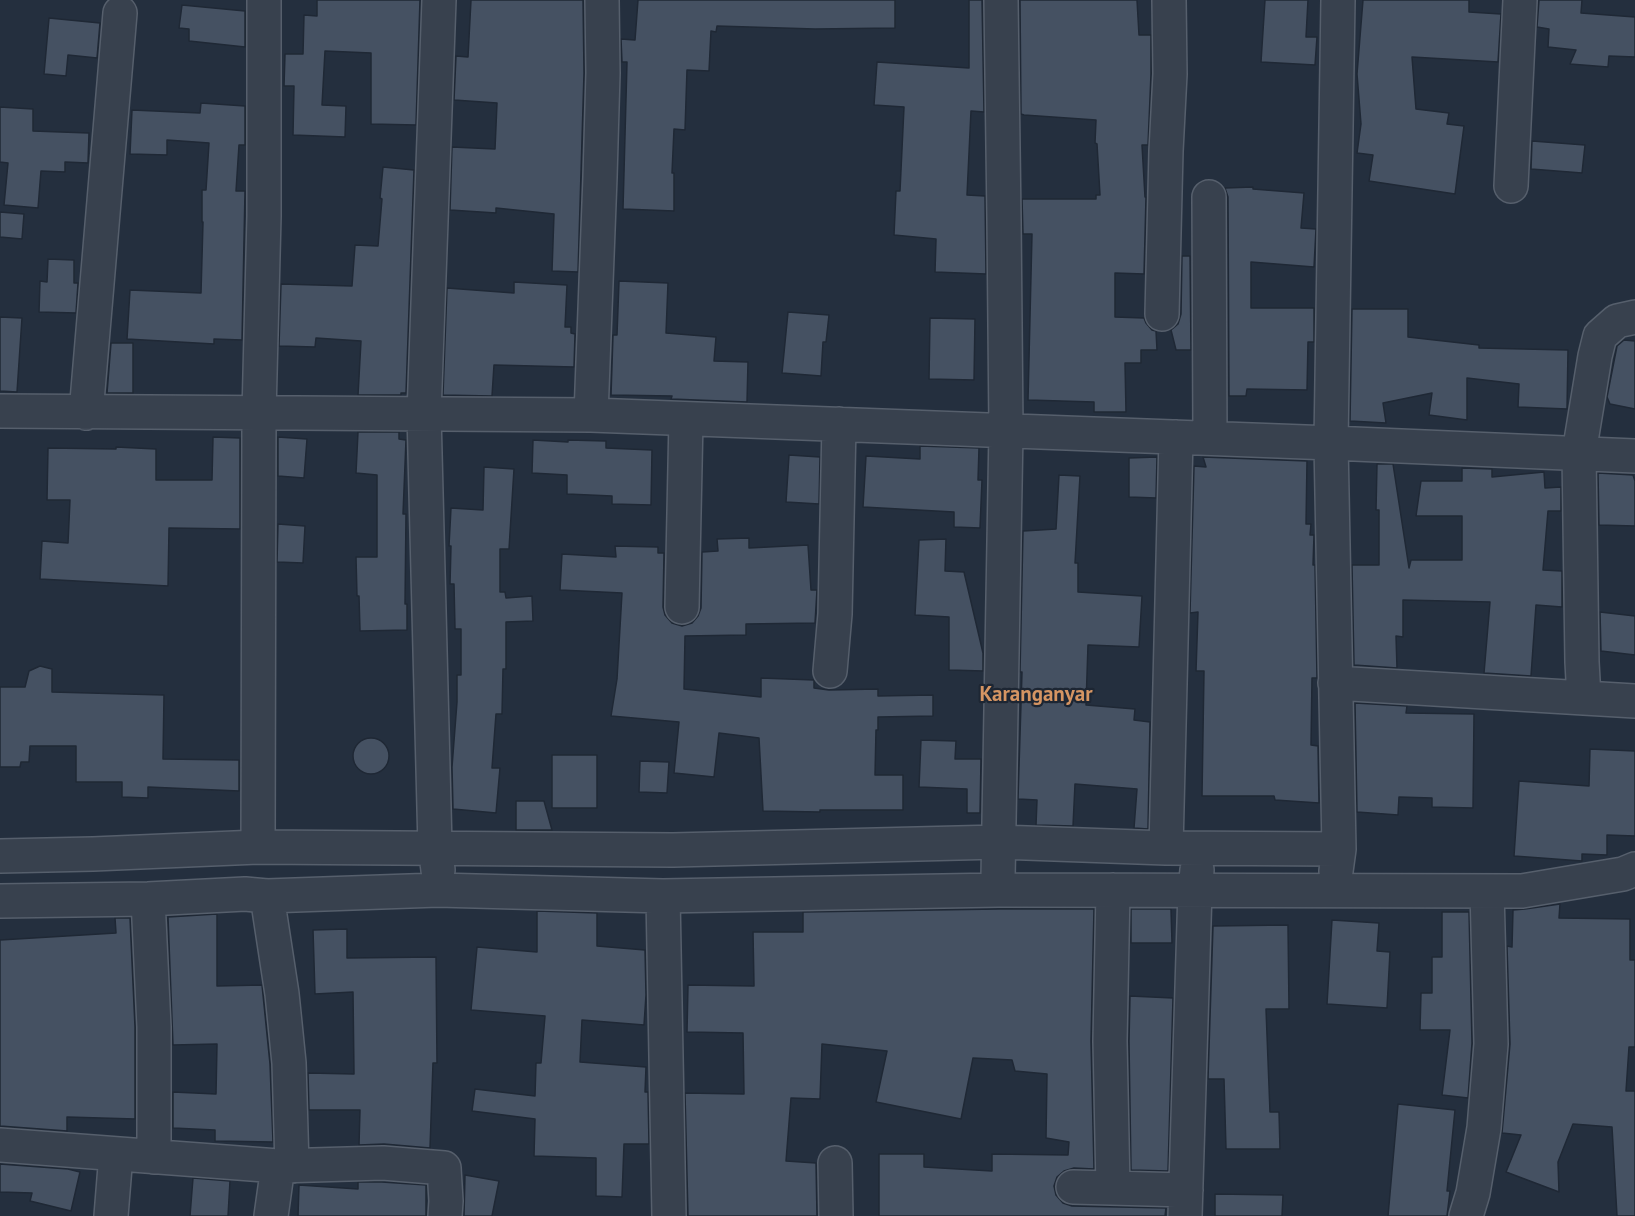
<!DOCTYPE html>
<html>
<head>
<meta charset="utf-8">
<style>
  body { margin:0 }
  canvas { display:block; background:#242f3e }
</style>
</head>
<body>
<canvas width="1635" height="1216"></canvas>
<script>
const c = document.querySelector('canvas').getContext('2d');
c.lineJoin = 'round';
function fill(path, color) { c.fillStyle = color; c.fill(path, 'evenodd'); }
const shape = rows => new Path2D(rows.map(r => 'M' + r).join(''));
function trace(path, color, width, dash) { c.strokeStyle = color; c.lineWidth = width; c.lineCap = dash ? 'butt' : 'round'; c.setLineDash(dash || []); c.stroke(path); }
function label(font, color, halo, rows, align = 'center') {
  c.font = font + ' "PT Sans",sans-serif'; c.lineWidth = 4.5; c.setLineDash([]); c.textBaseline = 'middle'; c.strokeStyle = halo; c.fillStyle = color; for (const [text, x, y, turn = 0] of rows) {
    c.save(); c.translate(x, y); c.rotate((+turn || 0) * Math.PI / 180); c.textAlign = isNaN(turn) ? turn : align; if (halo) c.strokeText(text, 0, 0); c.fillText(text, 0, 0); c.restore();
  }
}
const building = shape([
  [317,0,420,0,416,125,371,124,371,53,325,51,322,105,346,106,345,137,293,135,294,86,284,86,285,54,303,54,304,15,317,16,317,0],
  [471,0,583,0,584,73,578,272,552,271,554,214,496,208,496,213,450,210,452,147,495,149,497,103,454,100,456,56,468,57,471,0],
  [638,0,895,0,895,28,815,29,717,26,716,32,711,31,709,71,687,70,685,130,674,129,672,173,674,173,674,211,623,209,627,62,622,62,621,39,635,40,638,0],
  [969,0,982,0,984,112,971,111,967,195,985,196,986,274,935,272,936,239,894,235,896,191,900,191,904,107,874,105,877,62,969,68,969,0],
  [1020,0,1137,0,1139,35,1151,35,1151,74,1148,145,1142,145,1145,197,1146,197,1144,274,1115,273,1115,317,1144,318,1146,323,1152,330,1156,331,1157,350,1141,350,1141,363,1125,363,1126,412,1094,412,1094,402,1028,400,1032,234,1023,234,1022,199,1096,199,1096,195,1100,195,1097,144,1095,143,1096,120,1024,115,1021,114,1020,0],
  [1265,0,1308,0,1306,37,1317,37,1315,65,1261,62,1265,0],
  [1363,0,1469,0,1469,12,1501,14,1498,62,1412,57,1416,109,1449,113,1447,124,1464,126,1455,194,1369,181,1373,155,1357,153,1361,124,1357,74,1363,0],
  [1539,0,1582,0,1581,13,1635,17,1635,57,1609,56,1608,67,1570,64,1576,50,1548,47,1549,29,1537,27,1539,0],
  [182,5,245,11,245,47,189,41,189,29,179,28,182,5],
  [49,18,100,23,97,58,68,55,66,76,44,74,49,18],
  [201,103,245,106,245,145,239,145,236,191,245,191,242,340,214,339,214,344,127,339,130,290,201,293,203,222,202,222,202,190,206,190,209,143,167,140,167,155,130,154,132,110,200,113,201,103],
  [0,107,33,109,33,131,89,133,88,163,65,162,65,172,41,171,38,208,4,205,8,163,0,162,0,107],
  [1532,141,1585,145,1582,173,1531,169,1532,141],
  [383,167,414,170,406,393,401,393,401,395,358,395,361,341,316,338,315,347,279,346,281,284,352,286,355,245,378,246,382,199,380,198,383,167],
  [1253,187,1253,189,1304,193,1301,228,1316,229,1314,267,1251,262,1251,308,1314,308,1314,342,1308,342,1307,390,1247,389,1246,396,1229,396,1228,197,1225,188,1253,187],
  [0,212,24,214,22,239,0,237,0,212],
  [1182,256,1190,256,1191,350,1176,350,1171,330,1178,324,1181,314,1182,256],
  [48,259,74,260,74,283,78,283,76,313,39,312,40,281,47,282,48,259],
  [619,281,668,283,666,333,716,337,714,361,748,362,747,402,671,399,672,396,611,395,613,335,617,335,619,281],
  [514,282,567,285,565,327,571,327,571,333,575,334,574,367,494,365,492,396,443,395,447,288,514,293,514,282],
  [1352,309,1408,309,1408,337,1479,345,1479,348,1568,350,1567,409,1518,407,1519,384,1467,378,1467,420,1429,415,1432,393,1383,403,1386,423,1350,421,1352,309],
  [788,312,829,315,826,342,823,342,821,376,782,373,788,312],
  [0,317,22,318,17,392,0,391,0,317],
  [930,318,975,319,974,380,929,379,930,318],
  [1624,340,1635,341,1635,409,1610,404,1607,397,1617,346,1624,340],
  [111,343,133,343,133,393,107,393,111,343],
  [358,432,399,432,399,439,406,440,403,514,406,514,405,604,407,604,407,630,360,631,359,596,357,596,356,557,377,557,377,475,356,473,358,432],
  [213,437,240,438,240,529,169,528,168,586,40,579,42,541,68,543,70,500,47,500,48,448,116,449,116,447,156,449,156,480,212,480,213,437],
  [278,437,307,439,304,478,278,476,278,437],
  [533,440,568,442,568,440,606,441,606,448,652,450,651,505,612,504,612,496,567,494,567,475,532,473,533,440],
  [920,446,979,448,978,480,982,480,980,528,954,527,954,512,863,507,866,456,920,459,920,446],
  [789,455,820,457,819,504,786,502,789,455],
  [1157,457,1156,498,1129,497,1129,458,1157,457],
  [1203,457,1307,461,1306,524,1311,524,1310,535,1314,535,1313,565,1315,565,1317,678,1312,678,1311,745,1318,746,1319,803,1275,800,1274,796,1202,796,1204,671,1196,671,1198,612,1190,613,1194,466,1206,467,1203,457],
  [1377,464,1393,464,1409,568,1411,560,1462,560,1462,516,1416,516,1421,481,1462,481,1462,468,1492,469,1492,477,1544,472,1545,488,1561,487,1561,511,1548,511,1543,570,1562,571,1562,607,1536,605,1531,676,1484,673,1490,602,1403,600,1403,637,1396,636,1397,668,1354,665,1352,565,1379,565,1379,510,1376,510,1377,464],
  [484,467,514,469,509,549,500,549,500,592,505,592,506,598,532,596,533,621,506,622,506,669,503,669,502,714,496,714,492,768,500,768,496,813,453,809,452,767,457,702,457,675,461,675,461,629,455,629,454,584,450,584,451,546,449,546,451,508,483,510,484,467],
  [1598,473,1633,475,1635,481,1635,526,1599,525,1598,473],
  [1059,475,1080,476,1075,563,1078,563,1078,592,1142,596,1139,647,1088,645,1086,705,1135,709,1134,720,1150,722,1148,829,1134,828,1137,789,1075,784,1073,826,1036,825,1037,800,1018,799,1022,672,1020,672,1023,531,1056,529,1059,475],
  [278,524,305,526,303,563,277,562,278,524],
  [749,538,749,548,808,545,811,590,817,590,815,623,746,624,746,635,685,636,684,689,761,697,761,678,814,680,814,688,829,690,878,689,878,696,933,695,933,716,878,717,878,730,876,730,875,775,903,775,903,810,820,810,820,812,763,811,759,738,719,733,714,777,674,773,679,722,611,716,617,679,622,593,560,590,562,554,616,557,615,546,658,547,658,553,664,553,663,607,665,615,672,623,682,626,692,623,698,616,701,608,702,552,718,551,717,539,749,538],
  [946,539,945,571,964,572,983,653,983,671,949,670,949,617,915,615,919,540,946,539],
  [1600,612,1635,616,1635,655,1601,651,1600,612],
  [40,666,52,669,52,692,164,695,163,759,239,760,239,791,148,787,148,798,122,797,122,782,76,782,76,746,30,746,29,762,21,762,20,767,0,767,0,687,25,687,29,671,40,666],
  [1355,703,1407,706,1406,713,1474,714,1473,808,1432,807,1432,798,1399,797,1398,815,1357,812,1355,703],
  '353 756a18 18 0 1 1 36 0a18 18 0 1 1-36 0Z',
  [921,740,956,741,955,759,981,759,980,813,967,813,967,789,919,787,921,740],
  [1590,749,1635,751,1635,836,1607,835,1607,855,1582,854,1582,861,1514,856,1519,781,1589,786,1590,749],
  [552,755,597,755,597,808,552,808,552,755],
  [640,761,669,762,667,793,639,792,640,761],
  [516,801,544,801,552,830,516,830,516,801],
  [1560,904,1559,918,1630,919,1630,960,1635,960,1635,1047,1629,1047,1626,1091,1635,1091,1635,1216,1617,1216,1612,1127,1573,1124,1558,1162,1559,1192,1506,1172,1521,1135,1502,1133,1510,1044,1507,946,1512,947,1513,910,1525,909,1560,904],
  [999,909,1094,909,1091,1041,1094,1169,1074,1168,1064,1171,1057,1177,1054,1186,1056,1195,1063,1203,1072,1206,1166,1208,1165,1216,879,1216,879,1154,924,1154,924,1167,992,1171,992,1154,1068,1155,1069,1142,1046,1138,1047,1074,1015,1071,1012,1060,973,1058,961,1119,876,1102,887,1051,822,1044,820,1099,791,1098,786,1161,816,1163,817,1216,688,1216,685,1093,744,1094,743,1033,687,1032,688,985,754,986,753,932,803,932,803,912,999,909],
  [1131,909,1171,909,1172,943,1131,943,1131,909],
  [537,911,597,913,597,946,645,950,646,995,644,1025,582,1020,580,1062,646,1067,645,1092,648,1092,649,1144,624,1144,622,1197,596,1196,596,1158,534,1156,535,1119,472,1111,475,1089,535,1096,536,1063,541,1063,545,1016,471,1010,477,947,537,952,537,911],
  [1442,912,1469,912,1472,1043,1468,1098,1442,1095,1450,1030,1420,1030,1421,993,1432,993,1432,957,1442,957,1442,912],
  [217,914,217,986,262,985,270,1064,273,1142,215,1141,215,1130,173,1128,173,1092,216,1094,217,1044,173,1045,168,917,217,914],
  [115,918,130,918,135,1027,135,1119,67,1117,67,1131,0,1126,0,940,116,933,115,918],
  [1332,920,1379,923,1377,951,1390,952,1387,1008,1327,1004,1332,920],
  [1288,925,1289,1009,1266,1009,1270,1112,1279,1112,1280,1149,1226,1149,1224,1079,1208,1079,1213,926,1288,925],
  [347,929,347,958,436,957,437,1063,433,1063,430,1148,384,1144,359,1145,360,1110,309,1110,308,1073,354,1074,353,992,315,994,313,930,347,929],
  [1130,996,1173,998,1168,1171,1131,1170,1129,1041,1130,996],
  [1398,1104,1455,1110,1447,1191,1450,1191,1447,1216,1388,1216,1398,1104],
  [0,1164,68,1169,80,1172,71,1211,30,1201,32,1193,0,1192,0,1164],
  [465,1175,499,1181,492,1216,464,1216,465,1175],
  [193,1178,230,1181,228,1216,190,1216,193,1178],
  [358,1182,382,1182,426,1185,426,1216,298,1216,299,1185,358,1189,358,1182],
  [1215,1194,1283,1195,1282,1216,1215,1216,1215,1194]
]);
fill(building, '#455162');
trace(building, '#1f2835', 1.5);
const minor = shape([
  [1511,186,1520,0],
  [1209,197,1210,438],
  [1162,314,1166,151,1170,74,1169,0],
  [1635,317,1617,321,1600,336,1595,356,1579,453,1582,662,1584,698,1635,701],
  [0,411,591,415,1331,443,1635,456],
  [86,413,120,13],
  [591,415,600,177,603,73,602,0],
  [682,607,686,419],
  [830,671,835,614,839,424],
  [1335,683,1584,698],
  [258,847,259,413,264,216,264,0],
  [1166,848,1176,437],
  [0,856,93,854,258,847,673,850,999,842,1166,848,1339,849],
  [438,870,435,847,424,414,439,0],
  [1336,871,1339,849,1331,443,1338,0],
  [999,890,998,877,1006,430,1004,220,1001,0],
  [1113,890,1110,1041,1113,1188],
  [267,896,282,994,289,1063,292,1166],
  [663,896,669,1216],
  [148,899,154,1027,154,1157],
  [0,901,148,899,245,894,267,896,438,890,663,896,999,890,1522,891,1623,874,1635,869],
  [0,1145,278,1166,383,1163,444,1168,446,1201,445,1216],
  [835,1163,836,1216],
  [1073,1187,1186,1190],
  [111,1216,116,1154],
  [271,1216,278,1166],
  [1185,1216,1195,890,1197,870],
  [1466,1216,1473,1193,1484,1128,1491,1044,1487,891]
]);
trace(minor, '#565f6c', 36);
trace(minor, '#38414e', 33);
label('bold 21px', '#d59563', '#1d2633', [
  ["Karanganyar",1036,695]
]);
</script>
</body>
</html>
